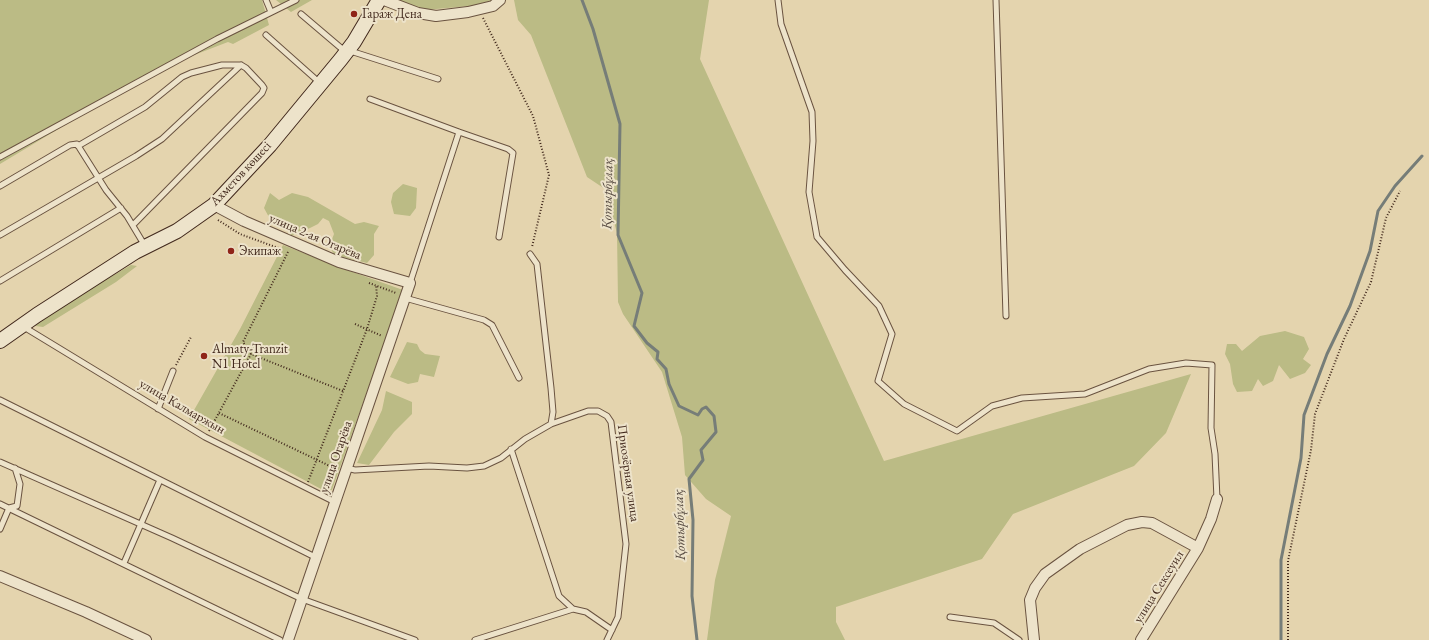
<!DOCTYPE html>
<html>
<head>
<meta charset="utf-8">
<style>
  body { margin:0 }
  canvas { display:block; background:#e4d4ae }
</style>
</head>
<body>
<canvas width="1429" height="640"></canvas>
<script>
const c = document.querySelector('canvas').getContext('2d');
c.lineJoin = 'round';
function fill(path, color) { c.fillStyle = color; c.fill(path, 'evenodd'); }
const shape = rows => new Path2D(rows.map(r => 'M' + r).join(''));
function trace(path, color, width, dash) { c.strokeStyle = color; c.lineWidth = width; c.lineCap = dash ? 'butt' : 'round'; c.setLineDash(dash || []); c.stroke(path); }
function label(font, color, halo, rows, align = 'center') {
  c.font = font + ' "EB Garamond",serif'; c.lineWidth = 4; c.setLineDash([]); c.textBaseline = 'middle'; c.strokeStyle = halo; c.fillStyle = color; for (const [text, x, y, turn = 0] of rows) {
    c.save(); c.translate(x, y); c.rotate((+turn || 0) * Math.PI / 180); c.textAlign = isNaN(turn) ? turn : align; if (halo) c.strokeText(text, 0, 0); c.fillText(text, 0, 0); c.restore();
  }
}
fill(shape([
  [0,0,262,0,269,25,233,44,228,42,189,57,65,125,0,164],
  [276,0,312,0,291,12],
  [398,0,495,0,491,4,425,10],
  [514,0,709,0,700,59,884,461,1191,374,1166,433,1134,466,1013,514,982,559,836,607,836,622,845,640,707,640,715,580,731,516,706,499,685,475,682,437,662,372,623,314,618,302,617,233,605,189,587,177,531,35,518,20],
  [403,184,417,188,416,208,410,216,394,214,391,202,393,193],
  [270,193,279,200,292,193,308,197,355,224,364,222,379,226,374,234,374,255,367,263,335,255,329,247,334,234,329,221,323,218,318,224,310,228,290,236,284,223,271,221,264,208],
  [283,245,347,270,403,290,332,490,323,490,189,419,240,329],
  [131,265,137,266,116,282,43,327,28,325],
  [1285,331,1304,337,1309,349,1303,359,1311,365,1305,373,1290,379,1279,365,1273,381,1263,386,1258,379,1252,391,1237,392,1233,384,1230,364,1225,354,1227,344,1236,344,1242,351,1260,336],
  [407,342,417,344,420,350,425,354,440,356,434,377,420,374,418,382,408,384,390,377],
  [386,391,412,402,412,414,394,432,369,465,357,463,382,410]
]), '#bbbb85');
trace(shape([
  [582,0,593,29,620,124,618,235,642,293,634,326,647,343,658,352,657,359,666,369,669,384,679,406,698,415,702,409,706,407,714,416,716,432,701,450,703,460,689,479,693,520,692,596,697,640],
  [1281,640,1281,560,1301,458,1304,415,1327,354,1350,306,1370,251,1378,211,1395,186,1422,156]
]), '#767d78', 3);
const lane = shape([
  [266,0,271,12],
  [778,0,781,24,812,112,813,141,809,192,817,237,845,270,879,306,892,334,878,381,904,404,957,431,992,406,1022,398,1085,394,1149,369,1186,363,1212,365,1211,428,1215,454,1217,499],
  [996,0,1006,316],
  [301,14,341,48,438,79],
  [266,35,320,83],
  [370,99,459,132],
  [78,146,145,107,182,77,191,73,222,65,241,65,246,68,262,85,264,88,262,93,133,225],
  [0,157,217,39,296,0],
  [0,186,70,145,77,144,106,190,127,216,145,246],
  [0,235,136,156,162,139,241,65],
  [530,254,537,264,551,388,553,412,551,424],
  [0,281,121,208],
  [410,283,459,132,508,149,513,153,499,237],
  [405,298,484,320,492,325,519,378],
  [24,327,205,437,335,502],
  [0,400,315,557],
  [158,409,173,371],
  [511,449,559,596,573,609],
  [0,462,172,538,302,599,415,640],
  [346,468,355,470,429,466,467,468,484,466,501,458,525,439,551,424,588,411,598,411,607,416,611,422,626,544,618,617,607,640],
  [0,504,280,640],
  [0,529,9,508,17,506,20,484,15,468],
  [124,563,160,480],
  [950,617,994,623,1019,640],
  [475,640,573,609,586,612,612,630]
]);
const street = shape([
  [384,0,418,13,436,16,468,12,493,6,500,0],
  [214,205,244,221,339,262,410,283,288,640],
  [0,576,86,612,146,640],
  [1034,640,1030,600,1035,588,1045,574,1080,549,1127,525,1142,522,1152,523,1198,548],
  [1141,640,1198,548,1211,519,1217,499]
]);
const secondary = shape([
  [0,341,37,315,135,252,177,231,214,205,270,145,341,59,354,42,379,0]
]);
trace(lane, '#6a5340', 7);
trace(street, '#6a5340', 12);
trace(secondary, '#41281c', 16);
trace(shape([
  [483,18,533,116,549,175,532,247],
  [218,220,240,234,281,249],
  [288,252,243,342,251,354,343,391],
  [369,283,396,293],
  [355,324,382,336],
  [176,365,191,337],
  [219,413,336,469],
  [209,431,251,354],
  [308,482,367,329,377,296,376,285],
  [1288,640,1288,561,1311,450,1315,414,1344,339,1371,282,1386,218,1400,191]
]), '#41281c', 2, [1, 2]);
trace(lane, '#ede3ca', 5);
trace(street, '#ede3ca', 10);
trace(secondary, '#ede3ca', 14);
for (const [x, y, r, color] of [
  [354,14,4,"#8f2418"],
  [231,251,4,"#8f2418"],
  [204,356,4,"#8f2418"]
]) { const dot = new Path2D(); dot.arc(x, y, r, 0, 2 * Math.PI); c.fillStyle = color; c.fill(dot); trace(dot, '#ede3ca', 1.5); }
label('13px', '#41281c', '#ede3ca', [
  ["Гараж Дена",362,14],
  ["Экипаж",239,251],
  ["Almaty-Tranzit",212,349],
  ["N1 Hotel",212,364]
], 'left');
label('13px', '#41281c', '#ede3ca', [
  ["Ахметов көшесі",241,174,-47],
  ["улица 2-ая Огарёва",315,237,23],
  ["улица Калмаржын",182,407,30],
  ["улица Огарёва",336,457,-71],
  ["Приозёрная улица",628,473,82],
  ["улица Сексеуил",1159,587,-58]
]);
label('italic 14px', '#574b42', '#ede3ca', [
  ["Қотырбұлақ",608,194,-89],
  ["Қотырбұлақ",680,525,-92]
]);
</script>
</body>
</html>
